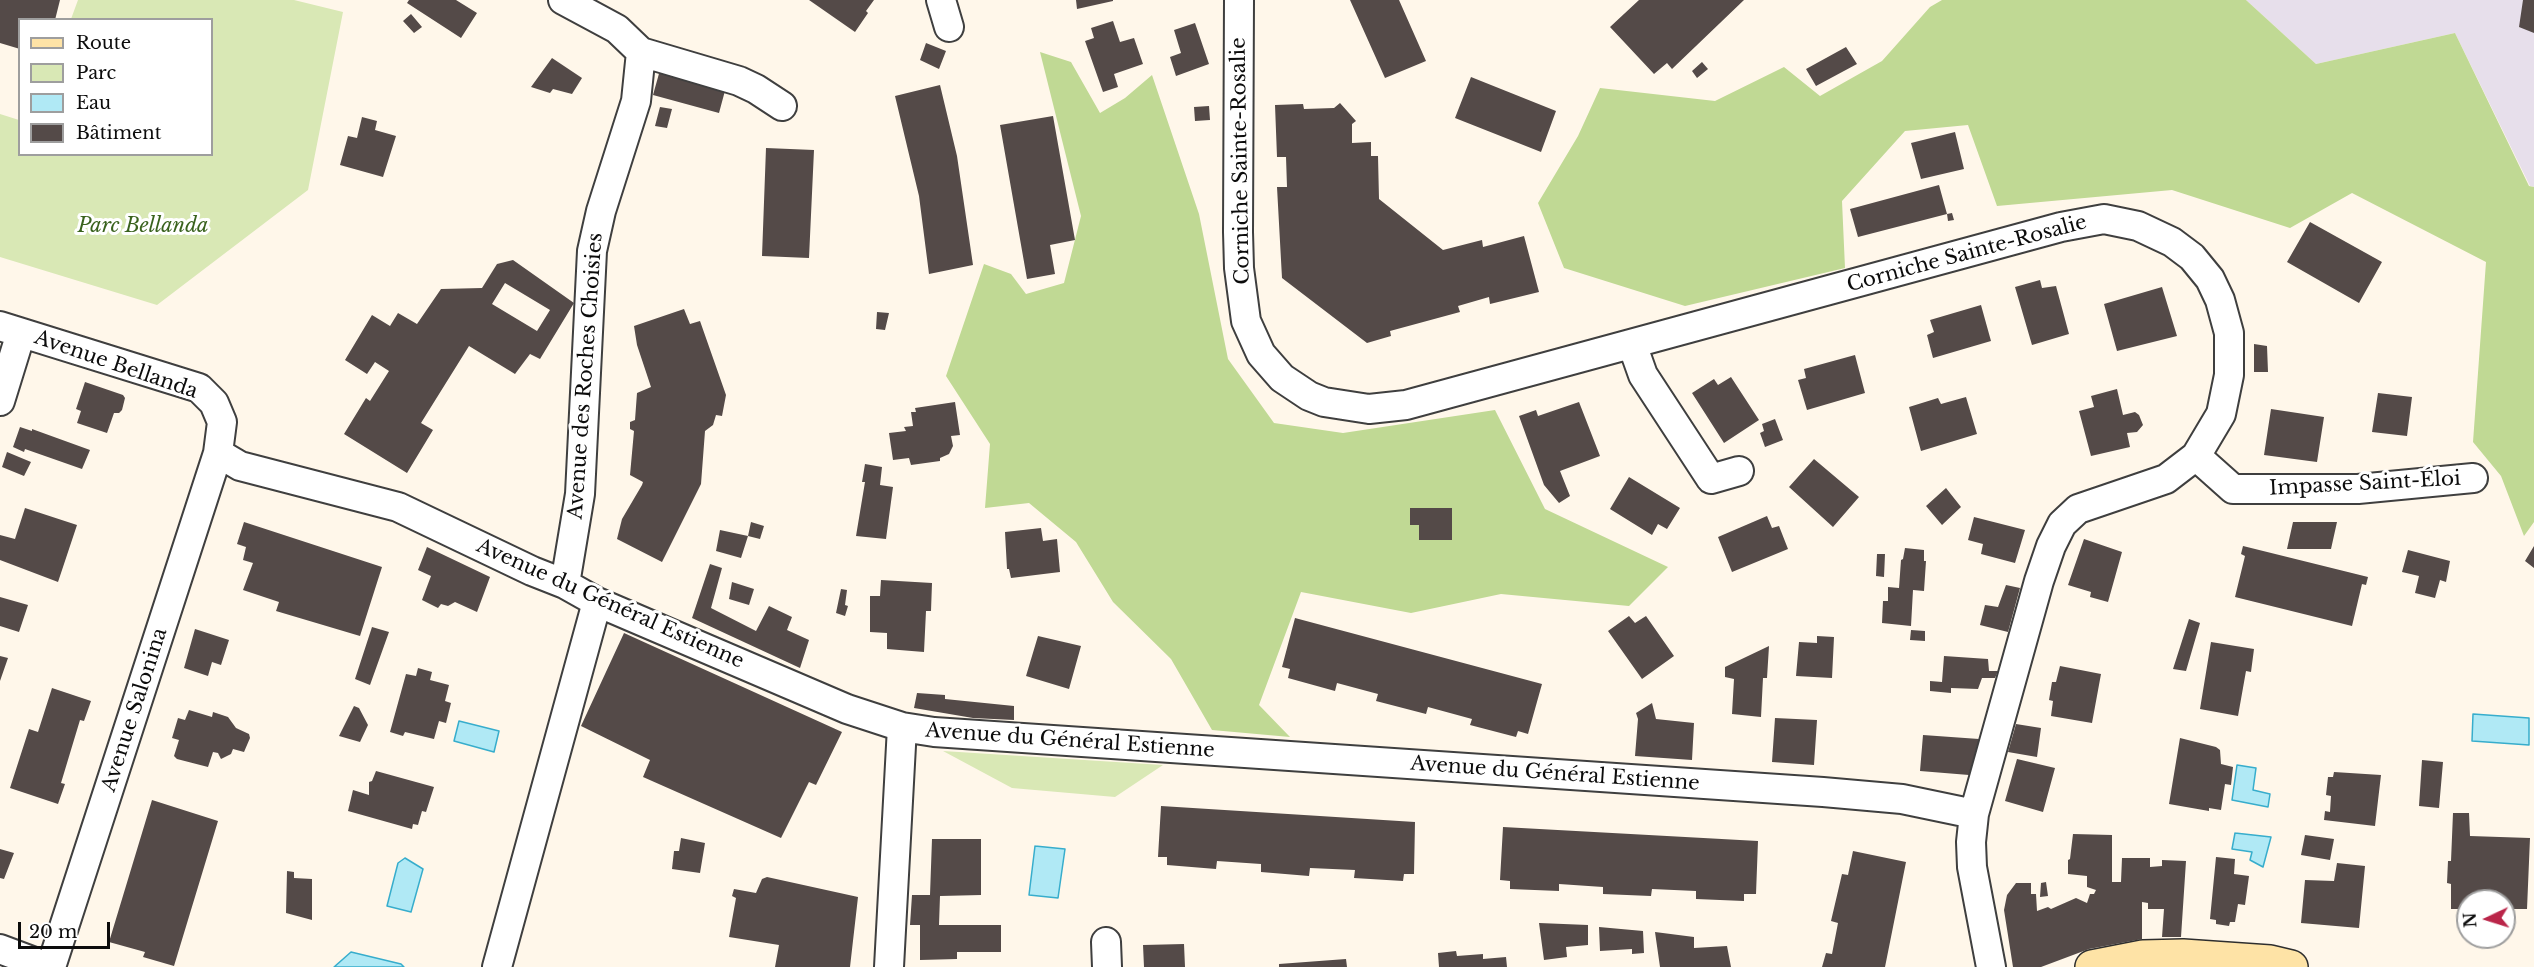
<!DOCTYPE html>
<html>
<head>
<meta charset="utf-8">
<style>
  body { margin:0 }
  #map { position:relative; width:2534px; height:967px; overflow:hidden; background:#fff7ea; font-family:"Libre Baskerville",serif }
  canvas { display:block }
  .legend { position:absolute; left:18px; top:18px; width:195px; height:138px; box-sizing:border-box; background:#fff; border:2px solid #9e9e9e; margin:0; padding:8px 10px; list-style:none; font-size:18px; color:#0c0c0c }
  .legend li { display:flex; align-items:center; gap:12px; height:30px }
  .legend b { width:30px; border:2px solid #9e9e9e }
  .north { position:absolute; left:2456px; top:889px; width:60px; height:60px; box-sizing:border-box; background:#fff; border:2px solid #9e9e9e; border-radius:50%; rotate:266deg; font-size:16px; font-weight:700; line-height:24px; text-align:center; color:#0c0c0c }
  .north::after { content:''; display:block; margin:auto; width:21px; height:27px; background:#ba2549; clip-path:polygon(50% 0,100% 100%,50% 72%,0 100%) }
  .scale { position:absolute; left:18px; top:922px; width:92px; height:27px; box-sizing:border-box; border:3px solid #0c0c0c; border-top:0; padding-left:8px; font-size:18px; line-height:21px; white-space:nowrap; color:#0c0c0c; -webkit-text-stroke:4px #fff; paint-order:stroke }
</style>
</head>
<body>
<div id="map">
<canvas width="2534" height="967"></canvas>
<ul class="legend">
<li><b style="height:8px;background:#fee3a6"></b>Route</li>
<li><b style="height:16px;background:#d9e8b5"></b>Parc</li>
<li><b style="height:16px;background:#b0e9f5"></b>Eau</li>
<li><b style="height:16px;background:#544a48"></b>Bâtiment</li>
</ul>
<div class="north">N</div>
<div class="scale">20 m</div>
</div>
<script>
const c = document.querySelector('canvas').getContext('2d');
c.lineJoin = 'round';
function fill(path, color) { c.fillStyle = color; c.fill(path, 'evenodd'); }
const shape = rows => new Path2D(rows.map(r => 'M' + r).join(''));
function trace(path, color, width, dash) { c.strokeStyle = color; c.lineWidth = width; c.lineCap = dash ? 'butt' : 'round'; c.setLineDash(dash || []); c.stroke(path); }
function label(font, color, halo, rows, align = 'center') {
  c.font = font + ' "Libre Baskerville",serif'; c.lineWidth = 6; c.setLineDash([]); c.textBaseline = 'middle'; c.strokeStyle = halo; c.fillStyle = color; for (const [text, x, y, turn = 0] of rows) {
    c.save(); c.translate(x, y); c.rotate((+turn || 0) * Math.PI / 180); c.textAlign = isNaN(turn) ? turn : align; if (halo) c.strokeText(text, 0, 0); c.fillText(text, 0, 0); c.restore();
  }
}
fill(shape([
  [2246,0,2534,0,2534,187,2530,186,2455,33,2316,64]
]), '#e7dfeb');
fill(shape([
  [78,0,294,0,343,12,308,190,157,305,0,257,0,114,19,120,20,154,212,154,212,20,71,19],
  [943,751,1163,765,1115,797,1012,788]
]), '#d9e8b5');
fill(shape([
  [1942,0,2246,0,2316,64,2455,33,2529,186,2534,187,2534,522,2524,536,2501,476,2473,442,2486,262,2352,193,2290,228,2172,190,1997,206,1968,125,1905,131,1842,201,1845,268,1685,306,1564,268,1538,203,1578,136,1600,88,1715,101,1784,67,1820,96,1882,61,1930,7],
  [1040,52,1071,62,1100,113,1125,98,1152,75,1199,214,1228,359,1274,423,1343,433,1495,410,1545,509,1668,567,1629,606,1501,594,1411,613,1301,592,1259,705,1290,737,1212,730,1171,659,1113,602,1076,542,1029,503,985,508,990,444,946,376,984,264,1011,274,1026,294,1064,283,1081,216]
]), '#c0d994');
const water = shape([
  [2473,714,2529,718,2529,745,2472,741,2473,714],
  [459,721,499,731,494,752,454,741,459,721],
  [2237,765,2256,768,2253,790,2270,794,2268,807,2232,800,2237,765],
  [2235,833,2271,837,2263,867,2250,860,2252,852,2232,849,2235,833],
  [1035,846,1065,849,1058,898,1029,895,1035,846],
  [405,858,423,869,411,912,387,906,398,863,405,858],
  [351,952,401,964,404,967,334,967,351,952]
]);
fill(water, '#b0e9f5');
trace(water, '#37adcc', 1.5);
fill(shape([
  [0,0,60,0,55,20,20,20,20,49,0,43],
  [409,0,456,0,477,13,461,38,407,3],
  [809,0,874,0,866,11,868,13,855,32],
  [1076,0,1113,0,1113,1,1077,9],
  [1350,0,1399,0,1426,61,1385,78],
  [1639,0,1744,0,1672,69,1667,63,1654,74,1610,27],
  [2523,0,2534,0,2534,33,2519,27],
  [411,14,422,27,414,33,403,21],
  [1113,21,1120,42,1134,38,1143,64,1114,74,1118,87,1103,92,1085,41,1094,38,1091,28],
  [1195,23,1209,64,1176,76,1170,57,1181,53,1174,30],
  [926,43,946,51,939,69,920,60],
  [1846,47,1857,64,1816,86,1806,69],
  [552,58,582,78,572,94,553,89,550,93,531,87],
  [1702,62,1708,69,1697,78,1692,71],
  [660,70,726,87,719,113,653,95],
  [1471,77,1556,111,1541,152,1455,118],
  [940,85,957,156,973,265,929,274,919,196,895,96],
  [1340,103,1356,121,1352,124,1352,143,1371,142,1371,156,1378,156,1379,199,1443,250,1482,240,1483,247,1524,236,1539,292,1490,304,1489,297,1458,306,1460,312,1390,331,1391,336,1367,343,1282,278,1277,187,1287,187,1286,157,1277,157,1275,105,1303,104,1304,109,1334,108],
  [1209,106,1210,120,1195,121,1194,107],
  [660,107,672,109,667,128,655,126],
  [1053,116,1075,240,1050,245,1055,274,1027,279,1000,125],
  [362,117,377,121,375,130,396,136,383,177,340,165,348,136,357,138],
  [1955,132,1964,169,1921,179,1911,143],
  [766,148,814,150,809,258,762,256],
  [1939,185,1947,214,1858,237,1850,209],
  [1952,213,1954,220,1948,221,1947,214],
  [2310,222,2382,262,2359,303,2287,262],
  [513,260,574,303,540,359,530,354,515,374,469,346,421,423,433,430,407,473,344,434,366,398,370,401,389,371,375,362,367,374,345,360,372,315,390,326,398,313,417,324,441,289,482,288,497,264],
  [505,283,550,310,537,331,492,304],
  [2040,280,2042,288,2056,286,2069,334,2032,345,2015,287],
  [2162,287,2177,336,2117,351,2104,304],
  [1981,305,1991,341,1933,358,1927,335,1934,332,1930,320],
  [684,309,690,324,700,321,726,395,722,416,716,415,713,425,705,431,701,484,662,562,617,539,622,519,642,485,643,482,630,475,634,431,630,429,630,422,635,420,637,393,651,387,637,345,634,326],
  [877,312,889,313,885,330,876,329],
  [2254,344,2267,346,2268,372,2254,372],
  [1855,355,1865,393,1807,410,1798,380,1806,378,1804,369],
  [1731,377,1759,420,1724,443,1692,393,1714,379,1718,385],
  [85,382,123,395,125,398,122,410,119,413,114,413,107,433,77,423,81,411,76,409],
  [2117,389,2123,415,2135,412,2139,415,2143,425,2137,432,2127,433,2130,447,2091,456,2079,411,2094,407,2091,396],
  [2378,393,2412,397,2407,436,2372,432],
  [1966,397,1977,434,1921,451,1909,407,1938,398,1941,404],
  [955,402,960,435,951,436,953,446,949,454,940,458,940,461,911,465,909,458,893,460,889,433,906,431,904,427,913,426,911,412,916,412,915,408],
  [1579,402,1600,456,1560,471,1570,496,1559,503,1544,485,1519,416,1536,410,1538,416],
  [2271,409,2324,417,2317,462,2264,455],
  [1775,419,1783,440,1765,447,1760,433,1764,431,1762,424],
  [20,427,32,431,32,429,90,450,82,469,25,449,24,452,13,447],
  [7,452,31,462,24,476,2,467],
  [1814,459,1859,497,1833,527,1789,487],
  [865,464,882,467,880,485,893,487,886,539,856,536,865,482,862,482],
  [1629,477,1680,508,1667,529,1658,524,1652,535,1610,509],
  [1946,488,1961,507,1942,525,1926,506],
  [25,508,77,525,58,582,0,560,0,535,15,539],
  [1410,508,1452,508,1452,540,1419,540,1419,525,1410,525],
  [1767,516,1772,528,1779,526,1788,549,1732,572,1718,537],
  [1974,517,2025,530,2015,563,1981,554,1983,544,1968,540],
  [244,522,382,567,360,636,276,611,279,602,243,590,253,563,243,560,246,547,237,544],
  [751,522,764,526,760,539,748,536],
  [2293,522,2337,522,2331,549,2287,549],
  [1041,528,1043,541,1057,539,1060,572,1011,578,1009,569,1007,569,1005,532],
  [720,530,748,536,741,558,716,551],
  [2084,539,2122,552,2108,602,2090,597,2091,592,2068,585],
  [2243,546,2368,577,2366,585,2362,584,2352,626,2235,597,2245,556,2241,554],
  [2534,546,2534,568,2525,561],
  [427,547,490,577,477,612,455,602,448,606,441,604,438,608,422,600,431,576,418,570],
  [1905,548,1924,550,1924,561,1926,561,1924,591,1913,590,1911,626,1882,623,1883,601,1888,601,1888,587,1899,588,1901,560,1903,559],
  [2408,550,2450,561,2446,582,2440,580,2435,598,2415,593,2419,576,2402,572],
  [1877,554,1885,554,1884,577,1876,576],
  [710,564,722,568,711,608,756,631,769,606,792,617,787,630,809,640,800,668,692,618],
  [881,580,932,583,931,611,926,611,924,652,887,649,887,633,870,632,870,596,880,596],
  [732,582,754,589,749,605,729,599],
  [2006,585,2020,588,2008,632,1980,625,1985,605,1998,607],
  [841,589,847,590,845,605,848,606,845,616,836,613],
  [0,597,28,605,19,632,0,626],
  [1629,616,1635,623,1646,616,1674,656,1642,679,1608,631],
  [1295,618,1542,684,1528,734,1518,731,1516,737,1470,725,1472,719,1428,707,1426,714,1376,701,1378,694,1337,683,1335,691,1288,678,1290,669,1282,667],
  [2189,619,2200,623,2186,671,2173,669],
  [372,627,389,632,370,685,355,679],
  [195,629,229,640,221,665,212,662,208,676,184,668],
  [1911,630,1925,631,1925,641,1910,640],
  [624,633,842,732,816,785,809,782,781,838,643,777,650,760,581,726],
  [1038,636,1081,646,1069,689,1026,676],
  [1817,636,1834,637,1832,678,1796,676,1799,642,1817,643],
  [2211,642,2254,649,2251,672,2246,671,2238,716,2200,709],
  [1769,646,1767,678,1763,678,1761,717,1732,714,1734,679,1725,677,1725,667],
  [0,656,8,658,0,681],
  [1944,656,1988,659,1989,671,1998,671,1995,678,1982,678,1978,689,1951,688,1951,693,1930,691,1930,681,1942,682],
  [2060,666,2101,674,2092,723,2051,716,2053,701,2049,700,2052,682,2056,682],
  [418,668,432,672,430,680,449,685,445,701,451,703,446,723,439,721,434,739,405,732,403,736,390,732,406,674,416,676],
  [52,688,91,701,84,721,80,720,61,783,65,784,58,804,10,788,29,729,38,732],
  [917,693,945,695,945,699,1014,706,1014,720,973,718,914,708],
  [1652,703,1656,719,1694,723,1692,760,1635,756,1638,719,1636,713],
  [354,706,359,708,368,725,360,742,339,736],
  [189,710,212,717,213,712,228,717,236,728,249,734,250,738,244,752,233,749,231,754,221,759,218,753,213,752,208,767,177,759,174,756,179,740,172,738,178,718,185,720],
  [1775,718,1817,720,1814,765,1772,762],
  [2016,724,2041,728,2037,757,2008,752],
  [1923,735,1979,739,1969,775,1920,771],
  [2180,738,2216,747,2220,750,2221,764,2233,767,2231,785,2225,784,2221,810,2209,808,2209,811,2169,804],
  [2017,759,2055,768,2043,812,2005,801],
  [2422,760,2443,762,2439,808,2419,806],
  [376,771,434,787,426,812,422,811,418,825,413,824,412,829,348,811,353,790,369,795,369,782,372,781],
  [2334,772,2381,775,2375,826,2324,820,2325,811,2330,812,2331,796,2326,795,2328,777,2333,777],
  [152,800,218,821,174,966,143,957,145,952,109,942],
  [1161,806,1415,822,1414,874,1404,874,1403,881,1354,878,1355,870,1310,868,1309,876,1261,872,1261,864,1217,861,1216,869,1167,865,1167,857,1158,857],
  [2453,813,2469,813,2470,836,2530,838,2527,909,2504,909,2504,901,2468,901,2468,909,2451,909,2451,884,2447,883,2448,861,2451,861],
  [1503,827,1758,841,1756,894,1744,894,1744,901,1696,899,1696,891,1652,889,1651,896,1603,894,1603,887,1559,884,1559,891,1510,889,1510,881,1500,880],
  [2073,834,2112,835,2112,882,2121,882,2122,858,2150,858,2150,867,2162,866,2162,860,2186,861,2181,937,2162,937,2164,909,2148,909,2148,903,2142,902,2142,939,2089,949,2041,967,2013,967,2004,910,2007,895,2016,883,2031,883,2031,894,2036,894,2037,911,2048,907,2051,909,2076,898,2087,903,2090,894,2094,894,2096,890,2087,887,2087,876,2068,874,2068,860,2070,859],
  [2305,835,2334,839,2330,860,2301,855],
  [681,838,705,843,700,873,672,869,674,851,679,851],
  [932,839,981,839,981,895,940,896,939,925,1001,925,1001,952,957,952,957,959,920,960,920,925,910,925,912,895,930,895],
  [0,849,14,853,4,879,0,878],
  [1853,851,1906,862,1885,967,1822,967,1826,953,1832,954,1838,923,1831,921,1842,874,1848,875],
  [2216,857,2235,859,2234,874,2249,876,2245,905,2238,904,2235,922,2230,922,2229,926,2216,924,2216,920,2210,919],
  [2337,863,2365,866,2359,928,2301,923,2305,880,2334,881],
  [287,871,294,872,294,878,312,879,312,920,286,913],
  [767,877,858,897,850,967,775,967,779,945,729,937,736,898,732,896,734,889,756,893,762,879],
  [2046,882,2048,896,2040,897,2041,883],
  [1539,923,1588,925,1588,945,1566,947,1567,957,1544,960],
  [1599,927,1643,931,1644,953,1632,954,1632,949,1600,951],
  [1655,932,1694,937,1694,948,1727,946,1731,967,1660,967],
  [1184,944,1185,967,1144,967,1143,945],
  [1456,951,1457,956,1483,954,1483,959,1506,957,1507,967,1439,967,1438,953],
  [1346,959,1347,967,1279,967,1279,964]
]), '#544a48');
const street = shape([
  [563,0,617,29,641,52,636,101,601,211,592,251,580,494,565,584],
  [941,0,949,27],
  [1239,0,1238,232,1239,268,1246,321,1261,354,1282,378,1309,396,1324,402,1369,409,1406,405,2061,227,2104,219,2138,226,2172,242,2192,257,2210,279,2220,300,2229,333,2229,375,2221,414,2196,456,2166,479,2078,509,2062,524,2051,546,2039,581,1974,814,1971,842,1972,867,1991,967],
  [641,52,739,81,756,89,782,106],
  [0,326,199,388,214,403,222,422,218,453,51,967],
  [1632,344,1643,375,1711,479,1739,471],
  [0,401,21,333],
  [218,453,240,466,398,507,532,571,565,584,597,602,847,709,902,727,934,732,1823,792,1902,799,1974,814],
  [2196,456,2233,489,2358,489,2473,478],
  [1106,942,1107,967],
  [0,949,48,967],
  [497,967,597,602],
  [889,967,902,727]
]);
const secondary = shape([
  [2092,967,2143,957,2183,956,2270,962,2291,967]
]);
trace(street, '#3f3f3f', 32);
trace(secondary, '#2e2e2e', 36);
trace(street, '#fff', 28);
trace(secondary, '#fee3a6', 33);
label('20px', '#0c0c0c', '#fff', [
  ["Corniche Sainte-Rosalie",1241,161,-91],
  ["Corniche Sainte-Rosalie",1967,254,-15],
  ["Avenue Bellanda",116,365,19],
  ["Avenue des Roches Choisies",586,376,-86],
  ["Impasse Saint-Éloi",2365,484,-3],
  ["Avenue du Général Estienne",610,604,24],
  ["Avenue Salonina",135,710,-72],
  ["Avenue du Général Estienne",1070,741,4],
  ["Avenue du Général Estienne",1555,774,4]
]);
label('italic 20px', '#39621d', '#fff', [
  ["Parc Bellanda",143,226]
]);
</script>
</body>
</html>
